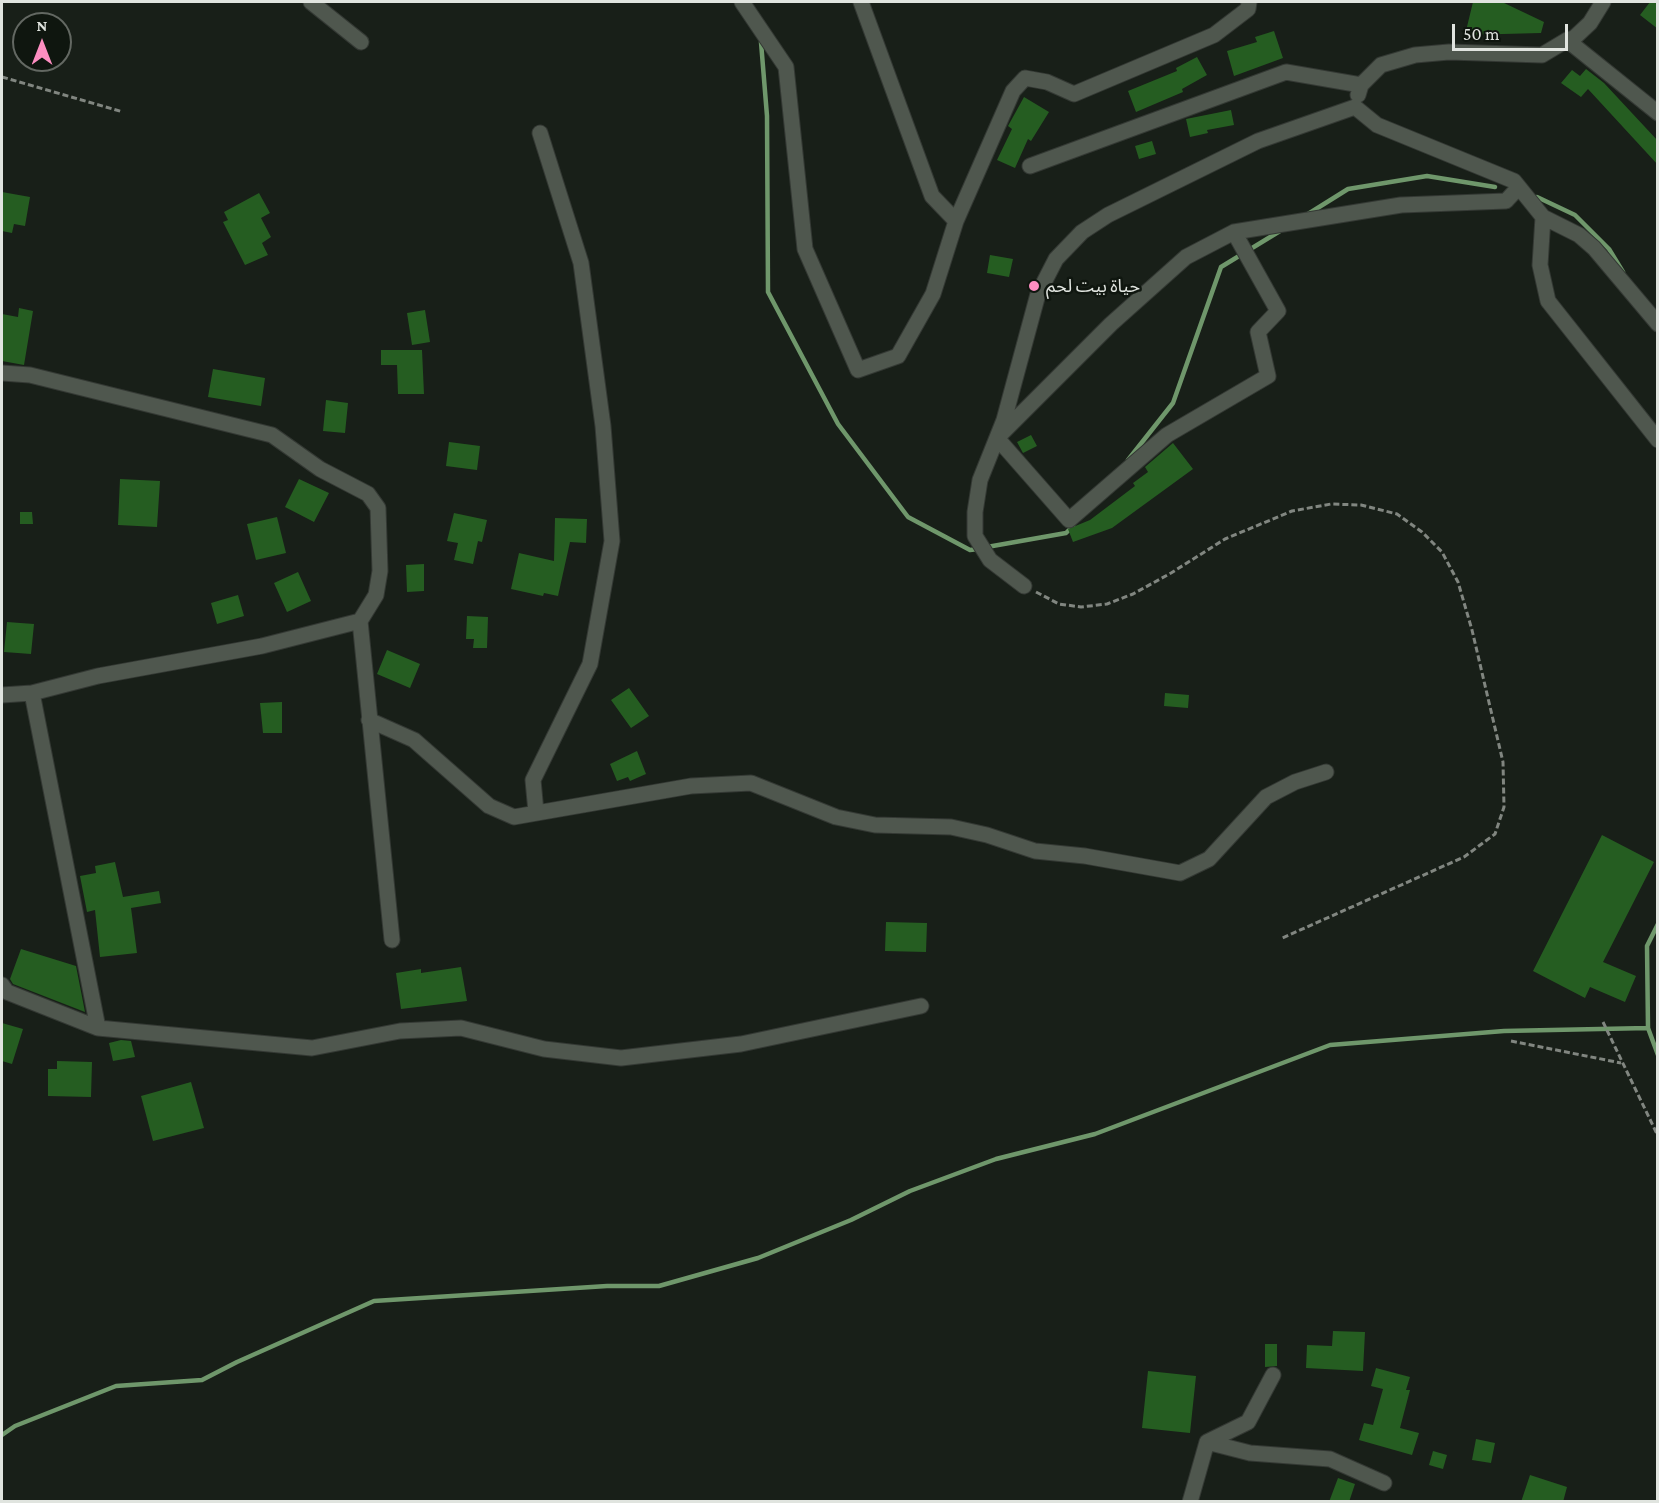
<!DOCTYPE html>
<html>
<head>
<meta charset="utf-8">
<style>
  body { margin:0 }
  #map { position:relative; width:1659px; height:1503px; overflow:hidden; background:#181f18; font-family:"Crimson Pro",serif }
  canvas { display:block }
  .frame { position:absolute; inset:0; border:3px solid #e0e4df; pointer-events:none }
  .north { position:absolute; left:12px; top:12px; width:60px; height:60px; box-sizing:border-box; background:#0f160f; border:2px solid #636862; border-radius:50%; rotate:0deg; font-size:16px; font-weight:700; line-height:24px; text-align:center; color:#e0e4df }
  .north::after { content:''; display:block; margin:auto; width:21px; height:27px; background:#fd8ec1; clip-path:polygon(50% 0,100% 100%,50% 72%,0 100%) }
  .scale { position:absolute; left:1452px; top:24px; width:116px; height:27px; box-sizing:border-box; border:3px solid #e0e4df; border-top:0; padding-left:8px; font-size:18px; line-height:21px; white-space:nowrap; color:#e0e4df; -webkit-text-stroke:4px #0f160f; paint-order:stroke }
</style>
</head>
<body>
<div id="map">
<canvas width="1659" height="1503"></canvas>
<div class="frame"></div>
<div class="north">N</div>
<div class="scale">50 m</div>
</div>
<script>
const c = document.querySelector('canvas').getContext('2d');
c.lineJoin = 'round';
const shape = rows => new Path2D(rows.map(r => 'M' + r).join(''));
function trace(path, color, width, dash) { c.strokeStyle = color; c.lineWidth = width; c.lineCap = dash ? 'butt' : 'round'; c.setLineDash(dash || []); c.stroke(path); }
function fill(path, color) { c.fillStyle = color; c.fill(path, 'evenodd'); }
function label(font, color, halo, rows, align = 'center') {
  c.font = font + ' "Crimson Pro","Noto Sans Arabic",serif'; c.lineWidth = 5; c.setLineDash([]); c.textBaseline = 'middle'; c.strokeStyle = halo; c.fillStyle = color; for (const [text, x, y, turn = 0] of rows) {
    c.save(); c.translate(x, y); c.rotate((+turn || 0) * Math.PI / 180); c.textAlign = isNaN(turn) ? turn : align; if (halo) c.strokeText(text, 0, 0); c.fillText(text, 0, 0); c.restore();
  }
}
trace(shape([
  [761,42,767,116,768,292,838,424,908,517,970,550,978,549],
  [1537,197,1575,215,1609,249,1623,272],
  [1308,214,1348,189,1427,176,1495,187],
  [1128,460,1173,403,1221,267,1280,231],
  [987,547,1066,533,1073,526],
  [1658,924,1647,946,1648,1028,1658,1055],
  [2,1435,15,1426,116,1386,202,1380,237,1362,374,1301,607,1286,659,1286,758,1258,851,1220,910,1191,996,1159,1095,1134,1330,1045,1504,1031,1648,1028]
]), '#6f976b', 4.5);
fill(shape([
  [1473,2,1502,2,1544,22,1541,33,1465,35],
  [1650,2,1658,2,1658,29,1640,15],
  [1274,31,1283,58,1234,76,1227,51,1257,42,1255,37],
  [1197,57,1207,75,1182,89,1183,92,1136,112,1128,91,1177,71,1176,68],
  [1586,69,1604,83,1658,141,1658,165,1588,89,1581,97,1561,83,1572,70,1580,76],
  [1024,97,1049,112,1031,141,1028,139,1015,168,997,160,1012,129,1008,126],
  [1231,110,1234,125,1207,130,1208,133,1190,137,1186,119],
  [1152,141,1156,154,1139,159,1135,146],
  [2,192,30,197,25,226,14,224,12,233,2,231],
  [259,193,270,213,261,218,271,237,262,243,268,255,245,265,223,222,228,220,224,212],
  [990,255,1013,259,1009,277,987,273],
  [19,308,33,311,24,365,2,361,2,314,18,317],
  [425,310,430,342,412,345,407,313],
  [381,350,422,350,424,394,398,394,397,365,381,365],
  [213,369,265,378,261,406,208,397],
  [326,400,348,403,345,433,323,431],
  [1031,435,1037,446,1023,453,1017,442],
  [449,442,480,446,477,470,446,466],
  [1173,443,1193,469,1112,528,1073,542,1068,529,1090,520,1135,486,1133,483,1148,472,1145,467],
  [120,479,160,481,157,527,118,525],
  [299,479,329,493,314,522,285,507],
  [20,512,32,512,33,524,20,524],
  [454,513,487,520,482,542,478,541,473,564,454,560,458,543,447,541],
  [277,517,286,553,256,560,247,524],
  [555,518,587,519,586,543,570,542,558,596,544,593,543,596,511,589,519,553,554,561],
  [424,564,424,591,407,592,406,565],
  [298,572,311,601,287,612,274,583],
  [238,595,244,616,217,624,211,603],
  [467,616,488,617,487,648,473,648,474,639,466,639],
  [7,622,34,624,31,654,4,652],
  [387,650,420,664,410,688,377,674],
  [629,688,649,716,631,728,611,700],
  [1165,693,1189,695,1188,708,1164,706],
  [282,702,282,733,263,733,260,703],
  [637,751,646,774,630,781,628,777,617,781,610,764],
  [1602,835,1654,862,1603,962,1636,976,1625,1002,1590,987,1585,998,1533,971],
  [115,862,123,897,159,891,161,903,131,908,137,953,100,957,95,910,87,912,80,876,96,873,95,866],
  [886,922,927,923,926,952,885,951],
  [21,949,76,966,85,1012,13,984,10,979],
  [461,967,467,1001,401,1009,396,973,421,969,421,973],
  [2,1023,23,1029,12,1064,2,1061],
  [121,1040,131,1041,135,1057,113,1061,109,1043],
  [57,1061,92,1062,91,1097,48,1096,48,1069,57,1069],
  [191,1082,204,1128,153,1141,141,1096],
  [1333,1331,1365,1332,1363,1371,1306,1368,1307,1345,1332,1346],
  [1265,1344,1277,1344,1277,1366,1265,1367],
  [1376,1368,1410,1377,1406,1390,1410,1390,1400,1428,1419,1433,1412,1455,1359,1440,1364,1423,1373,1425,1383,1389,1371,1386],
  [1148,1371,1196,1376,1190,1433,1142,1428],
  [1476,1439,1495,1443,1491,1463,1472,1460],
  [1433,1451,1447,1455,1443,1469,1429,1465],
  [1530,1475,1567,1487,1563,1502,1521,1502],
  [1338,1478,1355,1484,1349,1502,1329,1502]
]), '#255d21');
const street = shape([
  [311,2,361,42],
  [742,2,786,67,805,249,858,370,898,356,933,294,956,221,1013,91,1025,78,1047,82,1074,94,1214,35,1248,9,1249,2],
  [861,2,932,196,956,221],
  [1567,40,1658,113],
  [1358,95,1361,85,1381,65,1415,55,1449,52,1542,55,1567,40,1574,38,1590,23,1603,2],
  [1355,107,1377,125,1514,181,1543,217,1540,265,1548,301,1658,440],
  [1030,166,1286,72,1361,85],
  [1543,217,1579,235,1594,248,1658,324],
  [1234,232,1278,311,1258,332,1268,376,1167,435,1069,520,997,438,1111,324,1186,257,1234,232,1401,205,1506,201,1518,188],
  [2,373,30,375,272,435,320,469,368,494,378,508,380,571,376,595,360,621,262,646,98,676,32,693,2,695],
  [1024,586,990,560,975,536,975,512,980,480,1004,420,1038,294,1056,259,1082,232,1108,215,1258,141,1355,107],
  [360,621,392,940],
  [32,693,98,1028],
  [369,720,414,740,489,806,514,817,691,786,751,783,836,817,875,825,951,827,987,835,1035,851,1085,856,1180,873,1209,859,1266,797,1295,782,1326,772],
  [536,812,533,780,590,664,612,541,603,426,581,263,540,133],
  [2,985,7,992,98,1028,312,1048,400,1031,461,1028,544,1049,621,1058,741,1044,921,1006],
  [1207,1442,1248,1422,1273,1375],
  [1190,1502,1207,1442,1250,1453,1330,1459,1384,1483]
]);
trace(street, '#343934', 17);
trace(shape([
  [2,77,123,112],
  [1036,592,1059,604,1081,607,1107,604,1133,594,1171,573,1225,539,1292,511,1331,504,1361,505,1397,514,1422,532,1442,552,1458,582,1472,630,1503,762,1504,807,1495,834,1464,857,1280,939],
  [1603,1022,1658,1136],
  [1511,1041,1621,1063]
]), '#818680', 3, [6, 3]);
trace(street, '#4f574e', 15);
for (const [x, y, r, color] of [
  [1034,286,6,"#fd8ec1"]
]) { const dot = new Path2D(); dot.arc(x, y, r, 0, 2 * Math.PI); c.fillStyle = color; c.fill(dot); trace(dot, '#0f160f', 2); }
label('18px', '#e0e4df', '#0f160f', [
  ["حياة بيت لحم",1046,286]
], 'left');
</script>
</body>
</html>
